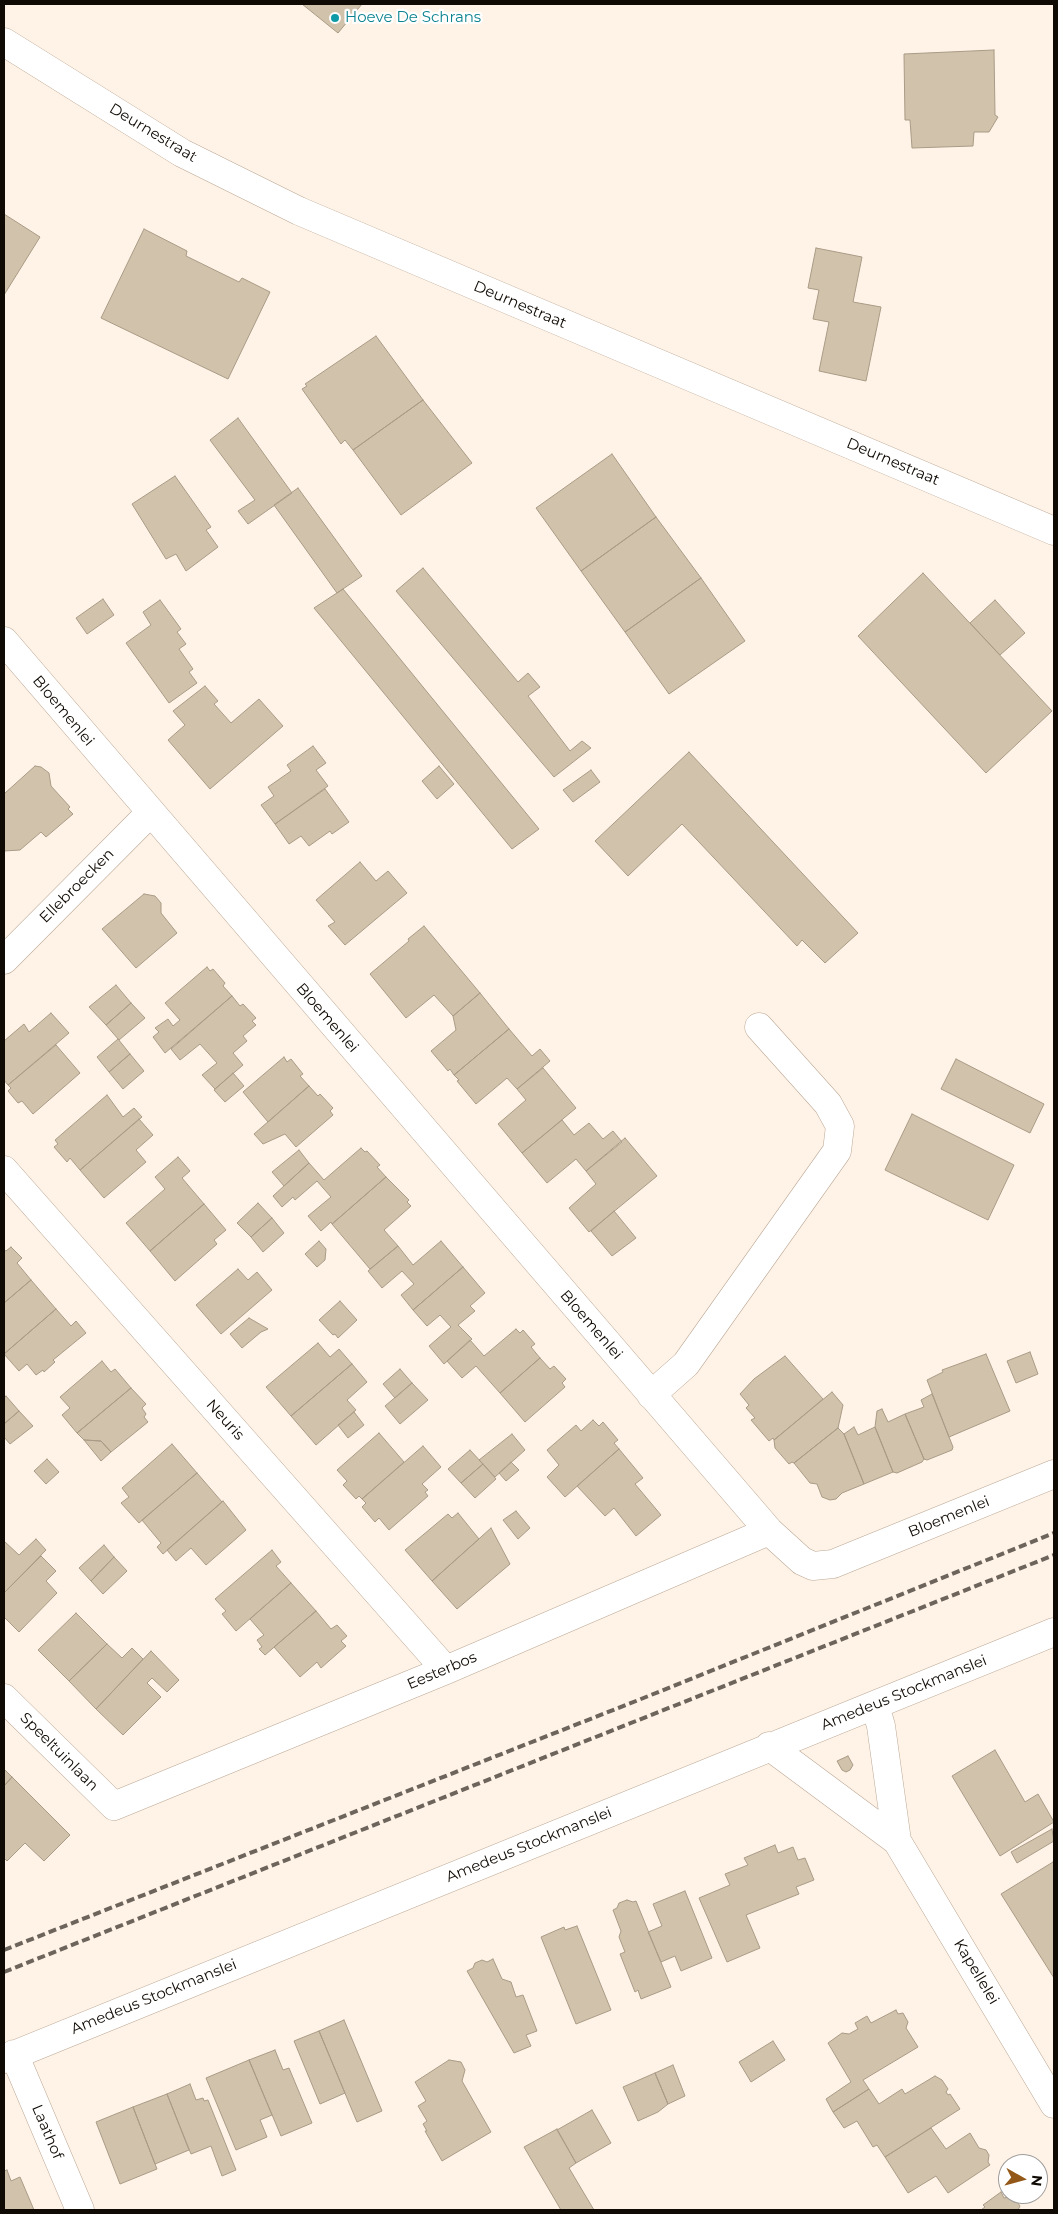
<!DOCTYPE html>
<html>
<head>
<meta charset="utf-8">
<style>
  body { margin:0 }
  #map { position:relative; width:1058px; height:2214px; overflow:hidden; background:#fff2e6; font-family:Montserrat,sans-serif }
  canvas { display:block }
  .frame { position:absolute; inset:0; border:5px solid #100a04; pointer-events:none }
  .north { position:absolute; left:998px; top:2154px; width:50px; height:50px; box-sizing:border-box; background:#fff; border:1px solid #9f9d9b; border-radius:50%; rotate:97deg; font-size:14px; font-weight:700; line-height:20px; text-align:center; color:#100a04 }
  .north::after { content:''; display:block; margin:auto; width:18px; height:22px; background:#935817; clip-path:polygon(50% 0,100% 100%,50% 72%,0 100%) }
</style>
</head>
<body>
<div id="map">
<canvas width="1058" height="2214"></canvas>
<div class="frame"></div>
<div class="north">N</div>
</div>
<script>
const c = document.querySelector('canvas').getContext('2d');
c.lineJoin = 'round';
function fill(path, color) { c.fillStyle = color; c.fill(path, 'evenodd'); }
const shape = rows => new Path2D(rows.map(r => 'M' + r).join(''));
function trace(path, color, width, dash) { c.strokeStyle = color; c.lineWidth = width; c.lineCap = dash ? 'butt' : 'round'; c.setLineDash(dash || []); c.stroke(path); }
function label(font, color, halo, rows, align = 'center') {
  c.font = font + ' Montserrat,sans-serif'; c.lineWidth = 4.5; c.setLineDash([]); c.textBaseline = 'middle'; c.strokeStyle = halo; c.fillStyle = color; for (const [text, x, y, turn = 0] of rows) {
    c.save(); c.translate(x, y); c.rotate((+turn || 0) * Math.PI / 180); c.textAlign = isNaN(turn) ? turn : align; if (halo) c.strokeText(text, 0, 0); c.fillText(text, 0, 0); c.restore();
  }
}
const building = shape([
  [302,4,362,4,338,33,302,4],
  [994,50,995,115,998,117,989,132,974,132,973,146,912,148,910,120,905,120,904,54,994,50],
  [4,214,40,237,4,295,4,214],
  [144,229,187,251,186,256,239,282,242,278,270,292,228,379,101,318,144,229],
  [816,248,862,257,853,302,881,307,866,381,819,371,829,322,813,319,819,290,808,288,816,248],
  [376,336,423,400,353,450,345,440,341,444,302,389,307,386,305,384,376,336],
  [423,400,472,463,401,515,353,450,423,400],
  [238,418,292,493,248,524,238,511,255,500,210,440,238,418],
  [612,454,656,517,581,571,536,508,612,454],
  [175,476,211,527,206,530,218,547,186,571,176,554,166,559,132,504,175,476],
  [298,488,362,576,337,593,274,505,298,488],
  [656,517,701,578,625,632,581,571,656,517],
  [423,568,518,682,528,673,540,687,528,696,570,751,582,741,591,748,554,777,396,591,423,568],
  [923,573,1052,711,986,773,858,636,923,573],
  [701,578,745,641,669,694,625,632,701,578],
  [343,589,539,829,512,849,314,608,343,589],
  [103,599,114,615,87,634,76,618,103,599],
  [160,600,181,629,177,632,186,644,179,649,193,669,189,672,197,683,169,703,126,643,151,625,143,612,160,600],
  [995,600,1025,633,1000,655,970,623,995,600],
  [205,686,218,701,214,704,231,723,259,699,283,726,210,789,168,740,185,725,173,711,205,686],
  [313,746,326,763,316,770,328,786,275,824,261,805,274,796,268,787,291,771,287,765,313,746],
  [689,752,858,933,825,963,802,940,797,946,682,824,628,876,595,841,689,752],
  [35,766,41,767,49,773,51,786,70,807,68,809,73,814,46,837,41,832,20,850,4,851,4,794,35,766],
  [439,766,454,784,437,799,422,781,439,766],
  [591,770,600,782,573,802,563,790,591,770],
  [325,789,349,822,332,834,330,831,309,846,301,836,289,844,275,824,325,789],
  [360,862,376,881,388,871,407,893,345,945,328,926,335,922,316,900,360,862],
  [144,894,155,896,161,903,161,913,177,933,136,968,102,929,144,894],
  [424,926,480,993,453,1016,434,995,406,1018,370,974,409,941,408,939,424,926],
  [207,967,210,971,213,969,225,983,223,986,232,996,165,1053,153,1037,159,1032,155,1028,168,1019,173,1026,180,1020,165,1003,207,967],
  [116,985,131,1003,106,1025,89,1007,116,985],
  [480,993,509,1029,454,1075,450,1069,448,1071,431,1051,456,1030,453,1016,480,993],
  [232,996,240,1006,243,1004,256,1018,252,1021,256,1025,243,1036,247,1041,233,1053,243,1065,215,1089,202,1075,217,1063,200,1044,180,1060,171,1049,232,996],
  [131,1003,145,1018,119,1040,106,1025,131,1003],
  [51,1013,69,1033,8,1085,4,1080,4,1041,24,1024,29,1032,51,1013],
  [509,1029,532,1056,540,1049,550,1061,517,1089,507,1078,476,1104,457,1081,459,1080,454,1075,509,1029],
  [118,1039,130,1054,109,1072,97,1057,118,1039],
  [56,1045,80,1073,33,1114,22,1101,18,1103,8,1091,11,1088,8,1085,56,1045],
  [130,1054,144,1071,123,1089,109,1072,130,1054],
  [284,1057,287,1062,291,1059,303,1074,300,1076,309,1086,268,1122,243,1092,284,1057],
  [956,1059,1044,1104,1030,1133,941,1089,956,1059],
  [543,1068,576,1108,522,1153,498,1124,526,1100,517,1089,543,1068],
  [233,1073,244,1086,225,1102,214,1090,233,1073],
  [309,1086,318,1096,320,1094,333,1108,330,1111,333,1115,296,1147,285,1134,263,1144,254,1134,309,1086],
  [107,1095,123,1117,134,1108,142,1117,80,1170,70,1158,67,1162,54,1147,58,1144,55,1140,107,1095],
  [912,1114,1014,1165,988,1220,885,1170,912,1114],
  [139,1119,153,1135,136,1150,146,1162,104,1198,80,1170,139,1119],
  [562,1120,574,1135,589,1123,603,1139,613,1131,622,1142,586,1171,576,1159,547,1183,522,1153,562,1120],
  [625,1138,657,1176,589,1232,569,1208,596,1184,586,1171,625,1138],
  [361,1148,365,1152,367,1151,380,1165,377,1167,386,1177,332,1224,331,1222,321,1231,308,1216,331,1197,317,1181,295,1200,293,1197,282,1207,273,1196,309,1163,324,1180,361,1148],
  [299,1150,309,1163,284,1186,272,1172,299,1150],
  [178,1157,190,1171,182,1178,204,1204,150,1251,126,1223,165,1189,155,1177,178,1157],
  [386,1177,409,1200,407,1202,411,1206,384,1230,398,1246,370,1269,332,1224,386,1177],
  [258,1203,272,1218,251,1237,237,1223,258,1203],
  [204,1204,226,1230,214,1240,217,1244,175,1281,150,1251,204,1204],
  [614,1211,636,1238,612,1256,591,1231,614,1211],
  [272,1218,284,1233,263,1252,251,1237,272,1218],
  [319,1241,326,1249,325,1260,317,1267,305,1254,319,1241],
  [441,1241,463,1267,413,1310,401,1295,414,1284,402,1271,382,1288,368,1271,398,1246,413,1265,441,1241],
  [11,1247,22,1258,17,1263,31,1280,4,1303,4,1250,6,1251,11,1247],
  [463,1267,485,1293,470,1306,475,1311,458,1325,472,1339,444,1364,429,1346,451,1327,440,1315,427,1326,413,1310,463,1267],
  [238,1269,248,1280,257,1272,272,1290,221,1334,196,1305,238,1269],
  [31,1280,56,1309,4,1354,4,1303,31,1280],
  [340,1301,357,1320,338,1338,335,1334,333,1335,319,1320,340,1301],
  [56,1309,71,1326,76,1321,86,1333,53,1360,55,1362,44,1372,43,1370,36,1375,27,1364,19,1371,4,1354,56,1309],
  [249,1318,268,1329,261,1332,242,1348,230,1334,249,1318],
  [516,1329,520,1333,523,1330,535,1344,531,1347,540,1358,500,1393,476,1366,462,1378,447,1361,470,1340,484,1356,516,1329],
  [318,1343,330,1357,339,1349,352,1364,291,1416,266,1387,318,1343],
  [1030,1352,1038,1374,1016,1383,1007,1361,1030,1352],
  [986,1354,1010,1411,949,1437,927,1380,943,1372,942,1370,986,1354],
  [785,1356,823,1399,774,1440,773,1438,769,1441,751,1420,755,1418,746,1408,749,1405,740,1394,754,1379,785,1356],
  [540,1358,550,1369,554,1366,566,1379,562,1383,565,1387,525,1422,500,1393,540,1358],
  [102,1361,111,1372,115,1369,131,1388,77,1433,62,1415,70,1408,60,1397,102,1361],
  [352,1364,367,1382,347,1400,356,1410,316,1445,291,1416,352,1364],
  [400,1369,412,1383,395,1398,383,1384,400,1369],
  [412,1383,428,1400,400,1424,385,1406,412,1383],
  [131,1388,146,1404,142,1408,146,1414,144,1417,148,1422,111,1452,101,1441,84,1440,77,1433,131,1388],
  [832,1392,843,1405,838,1428,794,1463,792,1462,789,1464,775,1448,774,1440,832,1392],
  [932,1394,953,1447,952,1450,927,1460,924,1459,905,1414,924,1407,921,1400,932,1394],
  [6,1396,19,1411,4,1424,4,1398,6,1396],
  [882,1409,888,1422,905,1414,924,1459,922,1462,897,1473,893,1472,875,1427,877,1411,882,1409],
  [19,1411,33,1426,10,1444,4,1437,4,1424,19,1411],
  [354,1412,364,1425,348,1438,338,1425,354,1412],
  [593,1420,599,1426,603,1422,618,1440,614,1443,619,1449,565,1497,547,1477,559,1465,547,1450,576,1425,581,1431,593,1420],
  [854,1427,858,1435,875,1427,893,1472,864,1484,844,1434,854,1427],
  [838,1428,844,1434,864,1484,842,1493,836,1499,830,1500,822,1497,817,1484,810,1483,794,1463,838,1428],
  [379,1433,404,1462,362,1499,359,1496,356,1499,343,1485,347,1481,337,1470,379,1433],
  [512,1434,525,1450,495,1477,479,1460,512,1434],
  [84,1440,101,1441,111,1452,101,1461,84,1440],
  [172,1444,197,1473,139,1523,121,1503,129,1497,122,1488,172,1444],
  [423,1446,441,1467,422,1484,428,1490,425,1492,428,1496,389,1530,379,1518,375,1522,362,1507,366,1503,362,1499,423,1446],
  [619,1449,643,1478,635,1484,661,1515,636,1536,614,1508,605,1516,577,1486,619,1449],
  [470,1450,483,1464,461,1483,448,1469,470,1450],
  [47,1459,59,1472,46,1484,34,1471,47,1459],
  [511,1462,519,1470,506,1481,499,1473,511,1462],
  [483,1464,496,1479,475,1498,461,1483,483,1464],
  [197,1473,222,1502,163,1554,157,1547,161,1543,142,1520,197,1473],
  [223,1501,246,1530,206,1565,191,1548,176,1561,167,1550,223,1501],
  [516,1511,530,1528,518,1539,503,1520,516,1511],
  [458,1513,479,1539,432,1581,405,1550,448,1514,452,1518,458,1513],
  [491,1528,510,1564,457,1609,432,1581,491,1528],
  [36,1539,46,1550,4,1593,4,1541,19,1555,36,1539],
  [104,1545,114,1557,91,1581,79,1568,104,1545],
  [272,1550,281,1562,276,1566,291,1583,236,1631,222,1614,226,1611,215,1599,272,1550],
  [41,1556,56,1571,46,1581,57,1593,19,1632,4,1617,4,1593,41,1556],
  [114,1557,127,1571,103,1594,91,1581,114,1557],
  [291,1583,316,1611,265,1655,259,1649,262,1647,257,1640,264,1635,250,1619,291,1583],
  [316,1611,331,1629,337,1625,347,1636,341,1641,346,1646,321,1668,317,1662,300,1677,274,1647,316,1611],
  [76,1613,107,1644,69,1681,38,1650,76,1613],
  [107,1644,122,1658,132,1648,143,1659,96,1709,69,1681,107,1644],
  [151,1651,179,1680,167,1692,152,1678,147,1683,161,1697,123,1735,96,1709,151,1651],
  [995,1750,1025,1802,1038,1794,1054,1822,1000,1856,952,1776,995,1750],
  [848,1756,853,1765,850,1770,846,1772,842,1770,837,1761,848,1756],
  [4,1769,12,1777,4,1786,4,1769],
  [12,1777,70,1835,44,1861,25,1843,7,1861,4,1858,4,1786,12,1777],
  [1052,1829,1054,1841,1017,1863,1011,1852,1052,1829],
  [775,1845,778,1853,793,1847,798,1860,805,1858,814,1880,796,1887,799,1894,746,1915,760,1948,727,1962,699,1898,730,1885,725,1874,748,1865,744,1858,775,1845],
  [1053,1862,1054,1865,1054,1978,1001,1894,1053,1862],
  [685,1891,712,1958,681,1971,675,1956,661,1962,648,1932,662,1926,653,1904,685,1891],
  [627,1900,633,1902,636,1901,671,1987,641,1999,638,1990,635,1992,620,1954,625,1952,619,1937,621,1931,613,1910,617,1908,619,1903,627,1900],
  [577,1926,611,2010,576,2024,541,1937,564,1927,565,1930,577,1926],
  [493,1959,502,1979,511,1982,516,1997,523,1995,537,2031,526,2035,531,2046,514,2053,467,1971,473,1968,475,1963,482,1960,487,1962,493,1959],
  [896,2010,898,2014,903,2013,908,2022,906,2028,918,2047,863,2080,869,2089,833,2112,826,2099,851,2082,828,2043,842,2033,849,2034,858,2029,855,2023,867,2016,871,2023,896,2010],
  [344,2020,382,2111,357,2122,319,2031,344,2020],
  [319,2031,345,2093,320,2104,294,2041,319,2031],
  [773,2041,785,2060,751,2082,739,2062,773,2041],
  [275,2050,283,2070,289,2068,312,2123,281,2136,249,2060,275,2050],
  [249,2060,272,2115,260,2120,267,2137,236,2150,206,2078,249,2060],
  [449,2060,461,2062,465,2070,462,2081,491,2132,442,2161,425,2131,427,2131,423,2124,427,2121,418,2106,426,2101,415,2082,449,2060],
  [673,2065,685,2096,668,2104,655,2073,673,2065],
  [655,2073,668,2104,658,2112,638,2121,623,2087,655,2073],
  [935,2076,942,2080,948,2089,946,2092,948,2095,950,2094,960,2109,885,2157,877,2145,873,2147,857,2121,844,2128,833,2112,869,2089,879,2104,902,2089,905,2094,935,2076],
  [190,2084,196,2100,203,2098,204,2101,208,2100,236,2170,222,2176,211,2146,191,2154,167,2094,190,2084],
  [167,2094,189,2150,155,2164,133,2107,167,2094],
  [133,2107,157,2169,120,2184,96,2122,133,2107],
  [592,2110,611,2143,576,2163,557,2130,592,2110],
  [931,2128,946,2149,970,2133,979,2148,986,2150,989,2155,988,2162,990,2165,948,2193,936,2176,908,2193,885,2157,931,2128],
  [557,2129,576,2163,569,2168,594,2210,561,2210,524,2147,557,2129],
  [7,2170,11,2181,20,2177,34,2210,4,2210,4,2171,7,2170],
  [1001,2192,1004,2198,1013,2196,1020,2206,1018,2210,981,2210,985,2207,983,2205,1001,2192]
]);
fill(building, '#d1c2ac');
trace(building, '#a99b85', 1);
const street = shape([
  [4,641,769,1531,802,1561,813,1566,833,1564,1054,1474],
  [4,960,150,813],
  [4,1170,446,1670],
  [651,1395,686,1364,837,1151,840,1126,828,1104,759,1027],
  [4,1698,114,1806,446,1670,769,1531],
  [875,1705,881,1726,897,1841,1054,2104],
  [769,1746,897,1841],
  [14,2054,80,2210],
  [4,2059,1054,1632]
]);
const secondary = shape([
  [4,42,182,153,299,211,1054,531]
]);
trace(street, '#bba895', 29);
trace(secondary, '#bba895', 29);
trace(street, '#fff', 28);
trace(secondary, '#fff', 28);
trace(shape([
  [4,1950,636,1701,1054,1533],
  [4,1972,1054,1555]
]), '#6d655c', 4, [8, 4]);
for (const [x, y, r, color] of [
  [335,18,5,"#0f9aa8"]
]) { const dot = new Path2D(); dot.arc(x, y, r, 0, 2 * Math.PI); c.fillStyle = color; c.fill(dot); trace(dot, '#fff', 2); }
label('15px', '#0d838f', '#fff', [
  ["Hoeve De Schrans",345,18]
], 'left');
label('15px', '#100a04', '#fff', [
  ["Deurnestraat",153,133,31],
  ["Deurnestraat",520,305,23],
  ["Deurnestraat",893,462,23],
  ["Bloemenlei",63,711,50],
  ["Ellebroecken",77,886,-45],
  ["Bloemenlei",327,1018,49],
  ["Bloemenlei",591,1325,49],
  ["Neuris",225,1420,48],
  ["Bloemenlei",949,1517,-22],
  ["Eesterbos",442,1671,-23],
  ["Amedeus Stockmanslei",904,1693,-22],
  ["Speeltuinlaan",59,1752,45],
  ["Amedeus Stockmanslei",529,1845,-22],
  ["Kapellelei",976,1972,59],
  ["Amedeus Stockmanslei",154,1997,-22],
  ["Laathof",47,2132,67]
]);
</script>
</body>
</html>
